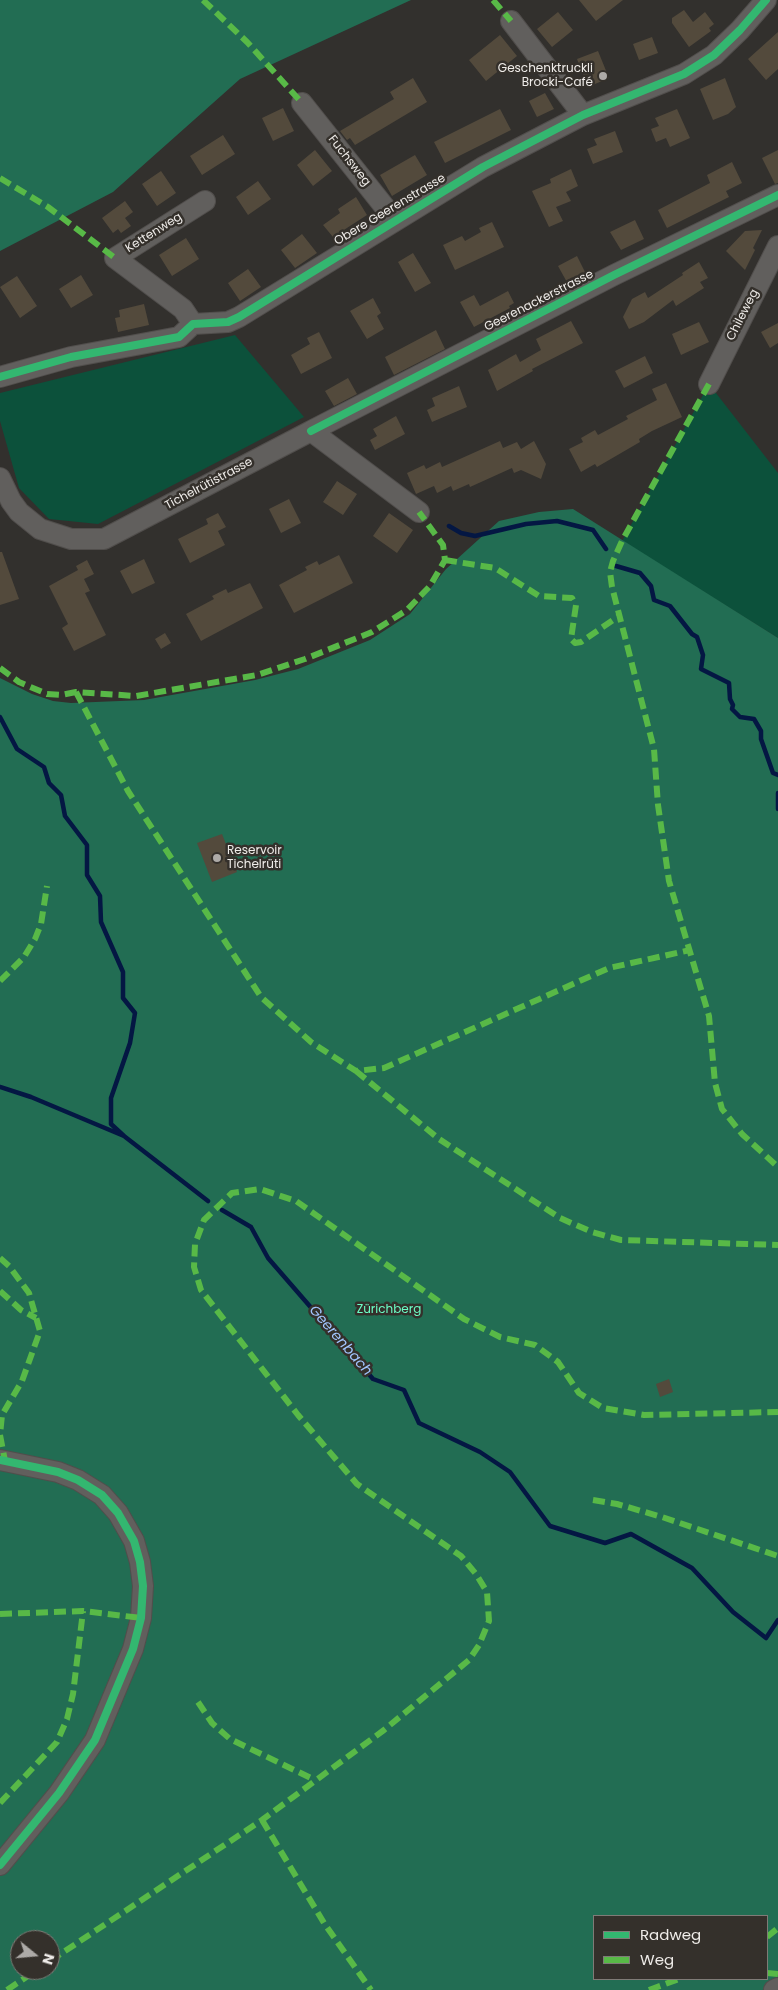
<!DOCTYPE html>
<html>
<head>
<meta charset="utf-8">
<style>
  body { margin:0 }
  #map { position:relative; width:778px; height:1990px; overflow:hidden; background:#32302d; font-family:Poppins,sans-serif }
  canvas { display:block }
  .legend { position:absolute; left:593px; top:1915px; width:175px; height:65px; box-sizing:border-box; background:#34302b; border:1px solid #7f7b77; margin:0; padding:6px 9px; list-style:none; font-size:15px; color:#efece9 }
  .legend li { display:flex; align-items:center; gap:10px; height:25px }
  .legend b { width:25px; border:1px solid #7f7b77 }
  .north { position:absolute; left:10px; top:1930px; width:50px; height:50px; box-sizing:border-box; background:#34302b; border:1px solid #7f7b77; border-radius:50%; rotate:107deg; font-size:14px; font-weight:700; line-height:20px; text-align:center; color:#efece9 }
  .north::after { content:''; display:block; margin:auto; width:18px; height:22px; background:#adaaa7; clip-path:polygon(50% 0,100% 100%,50% 72%,0 100%) }
</style>
</head>
<body>
<div id="map">
<canvas width="778" height="1990"></canvas>
<ul class="legend">
<li><b style="height:6px;background:#33b770"></b>Radweg</li>
<li><b style="height:6px;background:#58b947"></b>Weg</li>
</ul>
<div class="north">N</div>
</div>
<script>
const c = document.querySelector('canvas').getContext('2d');
c.lineJoin = 'round';
function fill(path, color) { c.fillStyle = color; c.fill(path, 'evenodd'); }
const shape = rows => new Path2D(rows.map(r => 'M' + r).join(''));
function trace(path, color, width, dash) { c.strokeStyle = color; c.lineWidth = width; c.lineCap = dash ? 'butt' : 'round'; c.setLineDash(dash || []); c.stroke(path); }
function label(font, color, halo, rows, align = 'center') {
  c.font = font + ' Poppins,sans-serif'; c.lineWidth = 5; c.setLineDash([]); c.textBaseline = 'middle'; c.strokeStyle = halo; c.fillStyle = color; for (const [text, x, y, turn = 0] of rows) {
    c.save(); c.translate(x, y); c.rotate((+turn || 0) * Math.PI / 180); c.textAlign = isNaN(turn) ? turn : align; if (halo) c.strokeText(text, 0, 0); c.fillText(text, 0, 0); c.restore();
  }
}
fill(shape([
  [235,335,304,417,98,524,49,519,19,488,0,421,0,393],
  [709,384,778,473,778,638,622,541]
]), '#0c513b');
fill(shape([
  [0,0,411,0,240,79,113,192,0,251],
  [573,509,778,638,778,1990,0,1990,0,678,32,694,53,701,71,703,144,700,255,680,298,669,370,640,410,614,446,569,499,521,539,512],
  [594,1916,767,1916,767,1979,594,1979],
  [20,1940,50,1940,50,1970,20,1970]
]), '#226d53');
trace(shape([
  [449,526,461,533,475,536,526,524,557,521,593,530,606,549],
  [616,566,640,573,651,586,654,600,670,606,692,634,697,637,703,655,701,669,729,683,730,699,733,705,732,709,740,717,754,719,761,731,761,739,773,773,778,775],
  [0,717,17,749,44,767,49,783,61,795,65,816,87,845,87,875,100,896,101,922,123,972,123,998,135,1013,130,1043,111,1098,111,1124,124,1136],
  [778,793,778,809],
  [0,1087,31,1097,124,1136,208,1201],
  [222,1210,251,1227,268,1258,373,1379,404,1390,419,1423,480,1452,510,1472,550,1526,605,1543,631,1534,692,1568,733,1612,766,1638,778,1620]
]), '#041743', 4.5);
fill(shape([
  [579,0,623,0,596,21],
  [684,10,693,22,705,12,714,24,709,28,711,31,689,47,672,23,672,18],
  [558,12,573,30,552,47,537,29],
  [778,32,778,69,766,80,748,59],
  [500,35,517,56,486,81,469,60],
  [652,37,658,53,639,60,633,44],
  [598,51,609,78,588,87,577,59],
  [413,78,427,102,355,145,350,138,347,140,340,131,394,99,390,92],
  [725,78,736,107,728,114,713,120,700,89],
  [545,93,554,109,537,117,529,101],
  [283,108,294,131,273,141,262,118],
  [500,109,511,130,445,163,434,142],
  [677,109,690,138,670,147,666,138,656,142,651,129,659,126,655,118],
  [615,131,623,152,593,164,587,149,597,145,594,139],
  [223,135,235,154,202,175,190,156],
  [315,150,332,171,313,186,297,165],
  [778,150,778,183,775,184,762,158],
  [415,155,427,175,392,196,380,175],
  [732,162,742,183,726,191,729,197,667,228,658,210,710,183,707,175],
  [571,169,578,186,566,192,571,201,556,207,563,221,549,227,532,191,551,183,550,179],
  [161,171,176,193,157,206,142,184],
  [258,181,271,199,248,215,236,197],
  [356,197,367,215,333,237,323,225,340,213,338,209],
  [125,201,133,212,125,218,131,226,121,233,118,229,113,233,102,218],
  [635,220,644,239,621,250,610,232],
  [492,222,504,247,455,270,443,245,462,236,465,241,481,232,479,228],
  [762,230,753,248,755,250,745,270,726,251,745,231],
  [302,234,317,253,295,268,281,250],
  [186,238,199,259,172,276,159,255],
  [413,253,431,283,415,292,398,262],
  [577,256,586,274,568,284,558,266],
  [699,262,708,278,700,282,704,288,676,306,673,300,644,322,629,329,623,317,632,299,645,292,648,298,683,275,682,273],
  [248,269,261,287,240,301,228,283],
  [81,275,93,295,71,308,59,289],
  [17,276,37,306,20,318,0,287],
  [508,291,514,303,509,306,510,308,474,327,460,302,474,295,480,306],
  [373,298,381,313,377,316,384,329,367,339,350,311],
  [144,304,149,325,118,332,115,318,120,317,119,310],
  [571,321,583,343,532,369,533,371,497,391,488,370,516,354,520,362,541,350,536,339],
  [699,322,709,342,681,355,672,334],
  [778,323,778,343,770,348,761,332],
  [436,330,445,349,394,375,385,357],
  [319,332,332,358,301,374,291,355,310,344,307,338],
  [645,356,653,373,624,388,615,371],
  [348,378,357,394,334,406,325,391],
  [666,383,682,417,652,431,639,439,640,442,597,467,595,464,581,472,569,449,583,442,581,438,595,430,598,435,628,419,626,416,657,400,652,389],
  [459,386,467,407,432,422,427,410,435,406,432,398],
  [396,416,405,434,375,450,370,440,377,436,373,429],
  [500,441,503,448,517,442,521,449,534,441,546,464,541,479,521,470,514,473,512,468,470,487,469,484,453,491,451,486,437,493,434,486,416,494,407,473,424,465,426,469,440,462,442,467],
  [337,481,357,494,343,515,323,502],
  [289,499,301,523,281,533,269,509],
  [218,513,226,527,218,531,225,545,190,563,178,539,208,524,206,519],
  [389,513,413,530,397,553,373,536],
  [0,552,2,552,19,599,0,605],
  [339,555,353,583,294,613,279,585,307,570,305,567,317,561,319,565],
  [144,559,155,583,132,594,120,571],
  [87,560,94,574,84,579,90,591,85,593,106,635,74,651,62,628,68,624,49,586,78,570,76,566],
  [250,583,263,608,201,641,186,614,214,599,212,596,226,589,228,593],
  [165,633,171,643,161,649,155,639],
  [222,834,237,872,212,882,197,843],
  [669,1379,673,1392,660,1397,656,1384]
]), '#534a3c');
const minor = shape([
  [511,21,583,115],
  [302,103,395,220],
  [193,324,183,309,115,258,205,201],
  [0,377,71,357,179,337,193,324,228,322,239,317,483,167,583,115,684,74,714,55,740,30,766,0],
  [709,384,778,246],
  [311,431,614,275,778,195],
  [0,478,11,501,19,512,40,529,71,539,104,539,311,431,419,512],
  [0,1460,58,1472,78,1480,102,1495,118,1513,134,1541,140,1562,143,1586,141,1618,133,1649,95,1740,59,1793,0,1865],
  [774,1990,778,1988]
]);
trace(minor, '#514e4c', 22);
trace(minor, '#615f5d', 20);
trace(shape([
  [203,0,247,42,302,103],
  [493,0,511,21],
  [0,178,48,207,115,258],
  [709,384,622,541,613,561,610,572,612,587,654,749,658,805,669,881,709,1016,715,1083,722,1109,742,1134,778,1167],
  [445,560,495,568,539,596,572,598,576,605,571,639,575,643,581,642,619,616],
  [0,668,19,682,47,694,61,695,76,692,136,696,257,675,305,659,372,632,407,610,430,586,445,560,443,545,419,512],
  [76,692,128,791,261,997,311,1042,356,1071,384,1068,609,968,690,950],
  [0,981,24,957,35,939,41,924,47,886],
  [356,1071,439,1139,560,1218,592,1232,621,1240,778,1245],
  [0,1258,9,1266,29,1293,40,1331,22,1381,2,1415,0,1435,5,1461],
  [0,1291,21,1310,36,1318],
  [593,1500,617,1504,662,1517,778,1556],
  [0,1614,83,1611,141,1618],
  [198,1702,212,1723,230,1739,315,1780],
  [0,1803,57,1742,67,1719,73,1694,83,1611],
  [262,1820,324,1923,371,1990],
  [767,1937,778,1928],
  [50,1961,262,1820,384,1730,469,1660,479,1645,489,1621,487,1592,476,1574,461,1556,357,1484,298,1415,201,1290,194,1267,195,1244,204,1220,232,1193,260,1189,296,1201,464,1319,500,1337,535,1345,558,1362,579,1393,603,1408,644,1415,778,1412],
  [767,1973,778,1974],
  [7,1990,37,1970],
  [649,1990,679,1979]
]), '#58b947', 6, [12, 6]);
trace(shape([
  [0,377,71,357,179,337,193,324,228,322,239,317,483,167,583,115,684,74,714,55,740,30,766,0],
  [311,431,614,275,778,195],
  [0,1460,58,1472,78,1480,102,1495,118,1513,134,1541,140,1562,143,1586,141,1618,133,1649,95,1740,59,1793,0,1865]
]), '#33b770', 8);
for (const [x, y, r, color] of [
  [603,76,5,"#adaaa7"],
  [217,858,5,"#adaaa7"]
]) { const dot = new Path2D(); dot.arc(x, y, r, 0, 2 * Math.PI); c.fillStyle = color; c.fill(dot); trace(dot, '#34302b', 2); }
label('12px', '#efece9', '#34302b', [
  ["Geschenktruckli",593,69],
  ["Brocki-Café",593,83],
  ["Reservoir",227,851,"left"],
  ["Tichelrüti",227,865,"left"]
], 'right');
label('12px', '#efece9', '#34302b', [
  ["Fuchsweg",349,161,52],
  ["Obere Geerenstrasse",390,210,-31],
  ["Kettenweg",154,233,-32],
  ["Geerenackerstrasse",539,301,-27],
  ["Chileweg",743,315,-63],
  ["Tichelrütistrasse",209,484,-28]
]);
label('12px', '#6cfec6', '#34302b', [
  ["Zürichberg",389,1310]
]);
label('italic 14px', '#a2c6ff', '#34302b', [
  ["Geerenbach",340,1341,49]
]);
</script>
</body>
</html>
